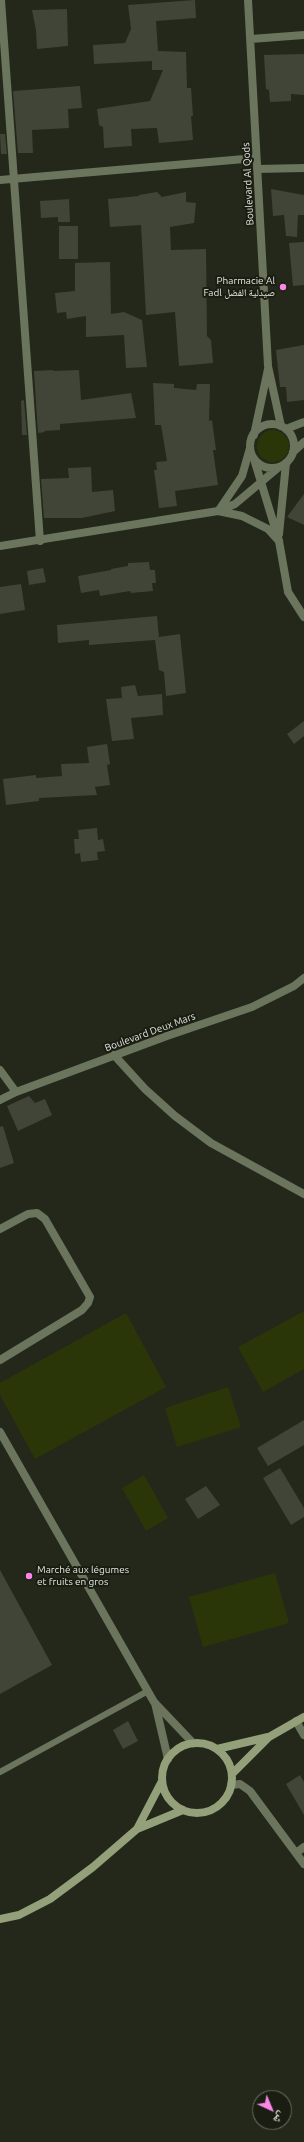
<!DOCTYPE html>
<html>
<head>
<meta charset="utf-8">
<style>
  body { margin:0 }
  #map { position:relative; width:304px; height:2142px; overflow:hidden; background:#23281b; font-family:Ubuntu,"Noto Naskh Arabic",sans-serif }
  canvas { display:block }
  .north { position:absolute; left:252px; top:2090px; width:40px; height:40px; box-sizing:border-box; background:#1a1e12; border:1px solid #6b6f64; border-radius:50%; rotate:136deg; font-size:11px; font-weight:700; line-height:16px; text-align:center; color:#e5e8e0 }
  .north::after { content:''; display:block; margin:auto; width:14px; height:18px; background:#fa87e7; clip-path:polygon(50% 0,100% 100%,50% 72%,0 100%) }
</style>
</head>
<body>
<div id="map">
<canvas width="304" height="2142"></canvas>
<div class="north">ش</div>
</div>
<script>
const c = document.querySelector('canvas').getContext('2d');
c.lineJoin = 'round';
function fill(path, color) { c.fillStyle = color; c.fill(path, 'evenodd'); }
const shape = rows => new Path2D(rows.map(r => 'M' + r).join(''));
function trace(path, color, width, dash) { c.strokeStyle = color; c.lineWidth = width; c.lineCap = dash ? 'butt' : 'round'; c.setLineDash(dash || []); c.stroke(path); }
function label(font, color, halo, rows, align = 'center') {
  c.font = font + ' Ubuntu,"Noto Naskh Arabic",sans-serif'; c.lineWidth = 4; c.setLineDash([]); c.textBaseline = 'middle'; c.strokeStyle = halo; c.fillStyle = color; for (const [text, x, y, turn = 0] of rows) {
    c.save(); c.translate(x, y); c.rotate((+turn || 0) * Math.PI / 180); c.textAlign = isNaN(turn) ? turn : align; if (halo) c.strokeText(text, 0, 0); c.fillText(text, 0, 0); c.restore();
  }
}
fill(shape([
  '257 446a16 16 0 1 1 32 0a16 16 0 1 1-32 0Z',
  [304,1311,304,1369,263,1392,238,1347],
  [126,1313,166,1387,35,1459,0,1395,0,1383],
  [228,1387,241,1427,177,1447,165,1408],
  [144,1475,168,1518,146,1531,122,1488],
  [275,1573,289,1623,203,1647,189,1597]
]), '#2a3608');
fill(shape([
  [195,0,196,18,156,21,158,51,186,52,187,88,191,88,193,116,191,116,193,140,159,143,157,128,131,129,132,146,104,148,103,127,99,125,97,109,150,101,163,70,152,70,152,61,94,64,93,45,125,43,131,29,128,5],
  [67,9,68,46,37,49,36,30,32,10],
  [304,54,304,95,291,94,291,101,270,102,269,90,266,89,264,55],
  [80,86,82,108,68,109,69,128,32,130,33,153,18,153,13,91],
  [0,134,5,134,7,154,1,154],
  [271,189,304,195,304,215,298,215,297,237,286,236,284,215,273,216],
  [157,192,162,197,186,192,186,202,196,203,194,223,170,227,171,250,206,249,207,336,211,340,213,363,179,366,175,312,146,315,141,225,110,227,108,199,139,196,139,195],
  [69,199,70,222,58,222,58,217,41,218,40,201],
  [59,226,78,226,78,259,59,259],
  [304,242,304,285,293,286,289,243],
  [110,262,111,314,124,312,142,320,147,367,126,368,124,335,86,337,86,316,67,319,66,312,57,313,55,293,75,291,75,263],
  [304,345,304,400,287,402,286,387,280,387,276,350],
  [53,370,53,371,79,370,81,400,131,393,136,418,60,424,60,430,44,431,45,432,38,433,34,371],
  [153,383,174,384,174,388,196,390,197,384,210,384,209,421,212,420,216,450,213,450,218,485,175,491,177,506,159,508,154,470,157,470,156,462,167,461,161,425,155,425],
  [24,400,27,435,22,435,21,401],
  [91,467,92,492,113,490,115,511,82,518,44,518,41,479,69,478,68,468],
  [304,494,304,525,287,517],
  [149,562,150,570,155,570,156,583,152,583,153,591,131,593,130,591,100,596,99,590,81,593,78,576,111,570,111,569,128,566,128,563],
  [43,568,46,582,29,585,27,571],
  [21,584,25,610,0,614,0,587],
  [157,616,159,637,180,634,186,693,166,696,164,672,159,670,155,640,89,645,89,640,58,643,57,625],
  [135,685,138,696,162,694,163,715,131,718,134,739,112,741,106,699,122,698,121,687],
  [304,721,304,736,294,744,287,734],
  [107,744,110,764,107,765,110,785,95,787,97,795,39,798,39,801,6,805,3,779,36,775,36,778,62,776,61,764,89,763,87,747],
  [97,828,98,840,103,839,105,851,97,852,98,860,81,862,80,853,75,854,74,839,79,839,78,830],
  [29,1096,35,1103,45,1099,52,1115,18,1131,7,1106],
  [3,1126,14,1163,0,1168,0,1127],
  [304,1420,304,1445,268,1466,257,1448],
  [280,1468,304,1508,304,1517,291,1525,263,1478],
  [206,1486,220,1505,198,1519,185,1499],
  [0,1570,52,1665,0,1694],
  [128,1721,138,1741,123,1749,113,1730],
  [300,1775,304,1782,304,1815,286,1784]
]), '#404537');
trace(shape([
  [0,1772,148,1691]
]), '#6b745c', 6);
trace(shape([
  [1,0,40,541],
  [248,0,268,366,281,426],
  [251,39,304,35],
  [257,169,304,168],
  [0,180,256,158],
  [254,435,268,369],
  [254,459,279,541,288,592,304,617],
  [279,534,286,463],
  [114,1055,145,1089,175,1116,211,1143,304,1194],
  [0,1070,16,1092],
  [0,1100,16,1092,167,1036,252,1007,294,986,304,978],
  [0,1229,28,1214,37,1213,45,1219,90,1297,88,1303,82,1310,0,1360],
  [0,1432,154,1702,193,1743],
  [155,1703,168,1759],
  [296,1721,304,1735],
  [231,1785,240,1784,250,1791,304,1864],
  [296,1853,304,1847]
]), '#6b745c', 8);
trace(shape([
  '250 446a22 22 0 1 1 44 0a22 22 0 1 1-44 0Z',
  [286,429,304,422],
  [293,452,304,442],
  [219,510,242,476,250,448],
  [218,511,242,516,268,529,279,541],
  [0,546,218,511,235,504,279,467]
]), '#6b745c', 8);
trace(shape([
  '162 1778a35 35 0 1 1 70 0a35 35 0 1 1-70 0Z',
  [217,1749,268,1737],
  [232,1774,269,1737,304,1717],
  [137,1829,162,1781],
  [0,1919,19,1915,50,1899,93,1867,137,1829,183,1810]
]), '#93a07a', 8);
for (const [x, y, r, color] of [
  [283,287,4,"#fa87e7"],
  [29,1576,4,"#fa87e7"]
]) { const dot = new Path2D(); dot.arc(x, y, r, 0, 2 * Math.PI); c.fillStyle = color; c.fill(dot); trace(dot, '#1a1e12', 1.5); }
label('10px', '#e5e8e0', '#1a1e12', [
  ["Boulevard Al Qods",248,184,-93],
  ["Boulevard Deux Mars",150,1032,-20]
]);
label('10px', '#e5e8e0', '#1a1e12', [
  ["Pharmacie Al",275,281],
  ["Fadl صيدلية الفضل",275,293],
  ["Marché aux légumes",37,1570,"left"],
  ["et fruits en gros",37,1582,"left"]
], 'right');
</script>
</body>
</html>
